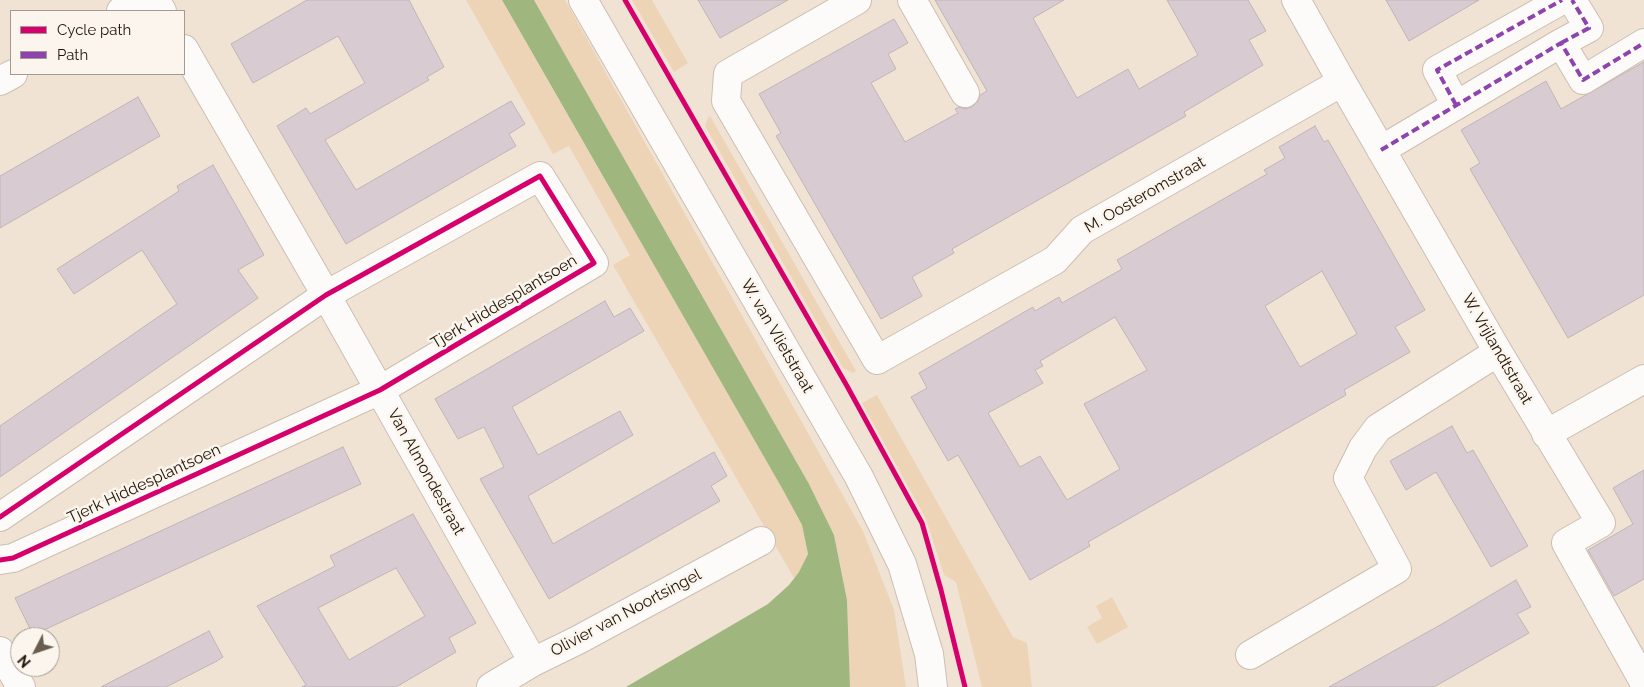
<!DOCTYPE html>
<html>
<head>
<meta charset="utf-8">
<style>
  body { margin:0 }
  #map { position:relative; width:1644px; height:687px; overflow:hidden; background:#f0e3d4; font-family:Raleway,sans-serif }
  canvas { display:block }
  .legend { position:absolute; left:10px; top:10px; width:175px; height:65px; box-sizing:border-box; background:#fbf5ee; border:1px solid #a39b92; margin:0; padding:6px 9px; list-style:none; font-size:15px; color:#1f1508 }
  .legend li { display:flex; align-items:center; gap:10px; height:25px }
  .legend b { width:25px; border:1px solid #a39b92 }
  .north { position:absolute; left:10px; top:627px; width:50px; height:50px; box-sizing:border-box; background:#fbf5ee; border:1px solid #a39b92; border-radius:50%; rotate:229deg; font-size:14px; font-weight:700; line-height:20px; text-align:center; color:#1f1508 }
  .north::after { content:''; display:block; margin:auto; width:18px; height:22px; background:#685d4f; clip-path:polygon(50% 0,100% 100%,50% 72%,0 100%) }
</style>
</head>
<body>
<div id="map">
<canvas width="1644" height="687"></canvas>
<ul class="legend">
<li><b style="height:6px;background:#d6006c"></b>Cycle path</li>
<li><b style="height:6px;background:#8e44ad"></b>Path</li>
</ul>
<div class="north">N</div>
</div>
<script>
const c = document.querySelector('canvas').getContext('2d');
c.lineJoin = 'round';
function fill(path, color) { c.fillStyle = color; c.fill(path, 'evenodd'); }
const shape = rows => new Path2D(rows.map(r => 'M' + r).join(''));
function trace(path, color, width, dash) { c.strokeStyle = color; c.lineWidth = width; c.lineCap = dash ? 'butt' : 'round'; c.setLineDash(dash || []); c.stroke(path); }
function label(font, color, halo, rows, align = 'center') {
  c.font = font + ' Raleway,sans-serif'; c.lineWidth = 5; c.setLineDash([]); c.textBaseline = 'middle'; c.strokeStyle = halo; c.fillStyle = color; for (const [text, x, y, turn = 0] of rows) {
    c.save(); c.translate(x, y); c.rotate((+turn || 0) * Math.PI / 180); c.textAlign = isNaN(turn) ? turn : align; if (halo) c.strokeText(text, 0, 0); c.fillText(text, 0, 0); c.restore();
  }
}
fill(shape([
  [466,0,502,0,783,490,802,525,808,554,799,572,794,578,613,265,630,255,569,146,553,154],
  [534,0,565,0,863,531,894,610,906,687,850,687,847,600,834,535,809,484],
  [632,0,652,0,688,63,674,72],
  [710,116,856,371,853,373,843,368,705,126,707,120],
  [877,395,1013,637,1027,643,1032,687,982,687,956,582,944,575,926,519,862,403],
  [1112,597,1128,627,1097,644,1087,627,1102,618,1096,606]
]), '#edd4b7');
fill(shape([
  [502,0,534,0,809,484,834,535,847,600,850,687,626,687,768,604,789,585,799,572,808,554,802,525,783,490]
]), '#a0b67f');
const building = shape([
  [307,0,409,0,444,67,427,77,429,80,325,140,356,190,511,101,525,124,509,134,516,146,346,244,277,126,306,108,310,114,365,83,338,36,253,83,231,44,307,0],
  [698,0,788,0,720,38,698,0],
  [935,0,1064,0,1033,18,1077,98,1128,69,1139,89,1198,55,1167,0,1248,0,1266,31,1249,40,1263,65,1184,112,1186,116,952,249,954,253,912,277,922,296,881,319,776,136,781,133,759,94,894,19,908,43,888,54,896,69,871,83,905,142,958,113,955,109,959,107,965,109,972,107,978,101,980,95,987,91,935,0],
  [1386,0,1479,0,1409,41,1386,0],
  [1644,62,1644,295,1568,338,1470,169,1480,163,1461,130,1546,81,1561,109,1644,62],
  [138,97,160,136,0,228,0,176,138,97],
  [1315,126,1324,142,1328,140,1425,310,1395,327,1410,352,1344,390,1346,395,1088,542,1090,546,1030,580,958,455,948,461,911,397,927,388,919,373,1033,307,1035,311,1059,297,1062,303,1122,269,1117,260,1267,174,1264,170,1285,158,1279,147,1315,126],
  [1322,271,1357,334,1300,367,1265,306,1322,271],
  [1115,317,1147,370,1084,404,1120,469,1067,500,1040,456,1020,467,988,413,1043,383,1035,370,1043,366,1040,361,1115,317],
  [213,165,264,255,238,270,258,298,0,477,0,426,177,304,142,250,74,294,57,269,156,206,179,191,177,186,213,165],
  [605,301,614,317,630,308,644,331,512,407,538,455,620,411,633,435,528,496,553,544,714,452,727,476,711,486,720,501,549,599,480,479,504,467,484,427,458,439,435,399,605,301],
  [1452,426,1467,453,1473,450,1528,546,1491,567,1436,472,1406,490,1390,461,1452,426],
  [343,447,361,484,33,635,15,598,343,447],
  [1644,470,1644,579,1614,596,1588,550,1633,524,1613,488,1644,470],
  [413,514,476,623,449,638,456,652,396,687,302,687,306,685,257,606,335,566,330,556,413,514],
  [396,568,425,616,349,660,318,608,396,568],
  [1516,580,1531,607,1517,614,1529,633,1434,687,1329,687,1442,624,1516,580],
  [209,631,223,657,217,661,166,687,101,687,209,631]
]);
fill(building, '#d9cbd2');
trace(building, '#bfb5b6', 1);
const minor = shape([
  [155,0,162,11],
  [583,0,859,477,902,564,929,654,933,687],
  [857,0,728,74,726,101,877,360,1055,260,1082,230,1342,82],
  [912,0,965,93],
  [1296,0,1342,82,1498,352,1601,523,1566,543,1644,682],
  [121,11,141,0],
  [1561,43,1589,28,1572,0],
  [184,49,326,295,533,662],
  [0,81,13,74],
  [1456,105,1437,70,1562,0],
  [1381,150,1561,43,1583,80,1644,43],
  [1546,434,1644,379],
  [0,517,326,295,540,176,594,263,380,390,13,558,0,560],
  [0,651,21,687],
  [1250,655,1397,569,1348,478,1363,448,1378,428,1498,352],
  [491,687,533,662,578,640,761,541]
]);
trace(minor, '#cbbfb2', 30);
trace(minor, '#fdfbf9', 28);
trace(shape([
  [1561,43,1589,28,1572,0],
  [1456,105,1437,70,1562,0],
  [1381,150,1561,43,1583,80,1644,43]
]), '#8e44ad', 4, [8, 4]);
trace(shape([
  [625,0,847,386,922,523,941,590,965,687],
  [0,517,326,295,540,176,594,263,380,390,13,558,0,560]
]), '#d6006c', 5);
label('16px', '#1f1508', '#fbf5ee', [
  ["M. Oosteromstraat",1145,195,-30],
  ["Tjerk Hiddesplantsoen",504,302,-31],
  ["W. van Vlietstraat",777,336,60],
  ["W. Vrijlandtstraat",1497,349,60],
  ["Van Almondestraat",426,472,61],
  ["Tjerk Hiddesplantsoen",144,484,-25],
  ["Olivier van Noortsingel",626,613,-28]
]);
</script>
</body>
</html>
